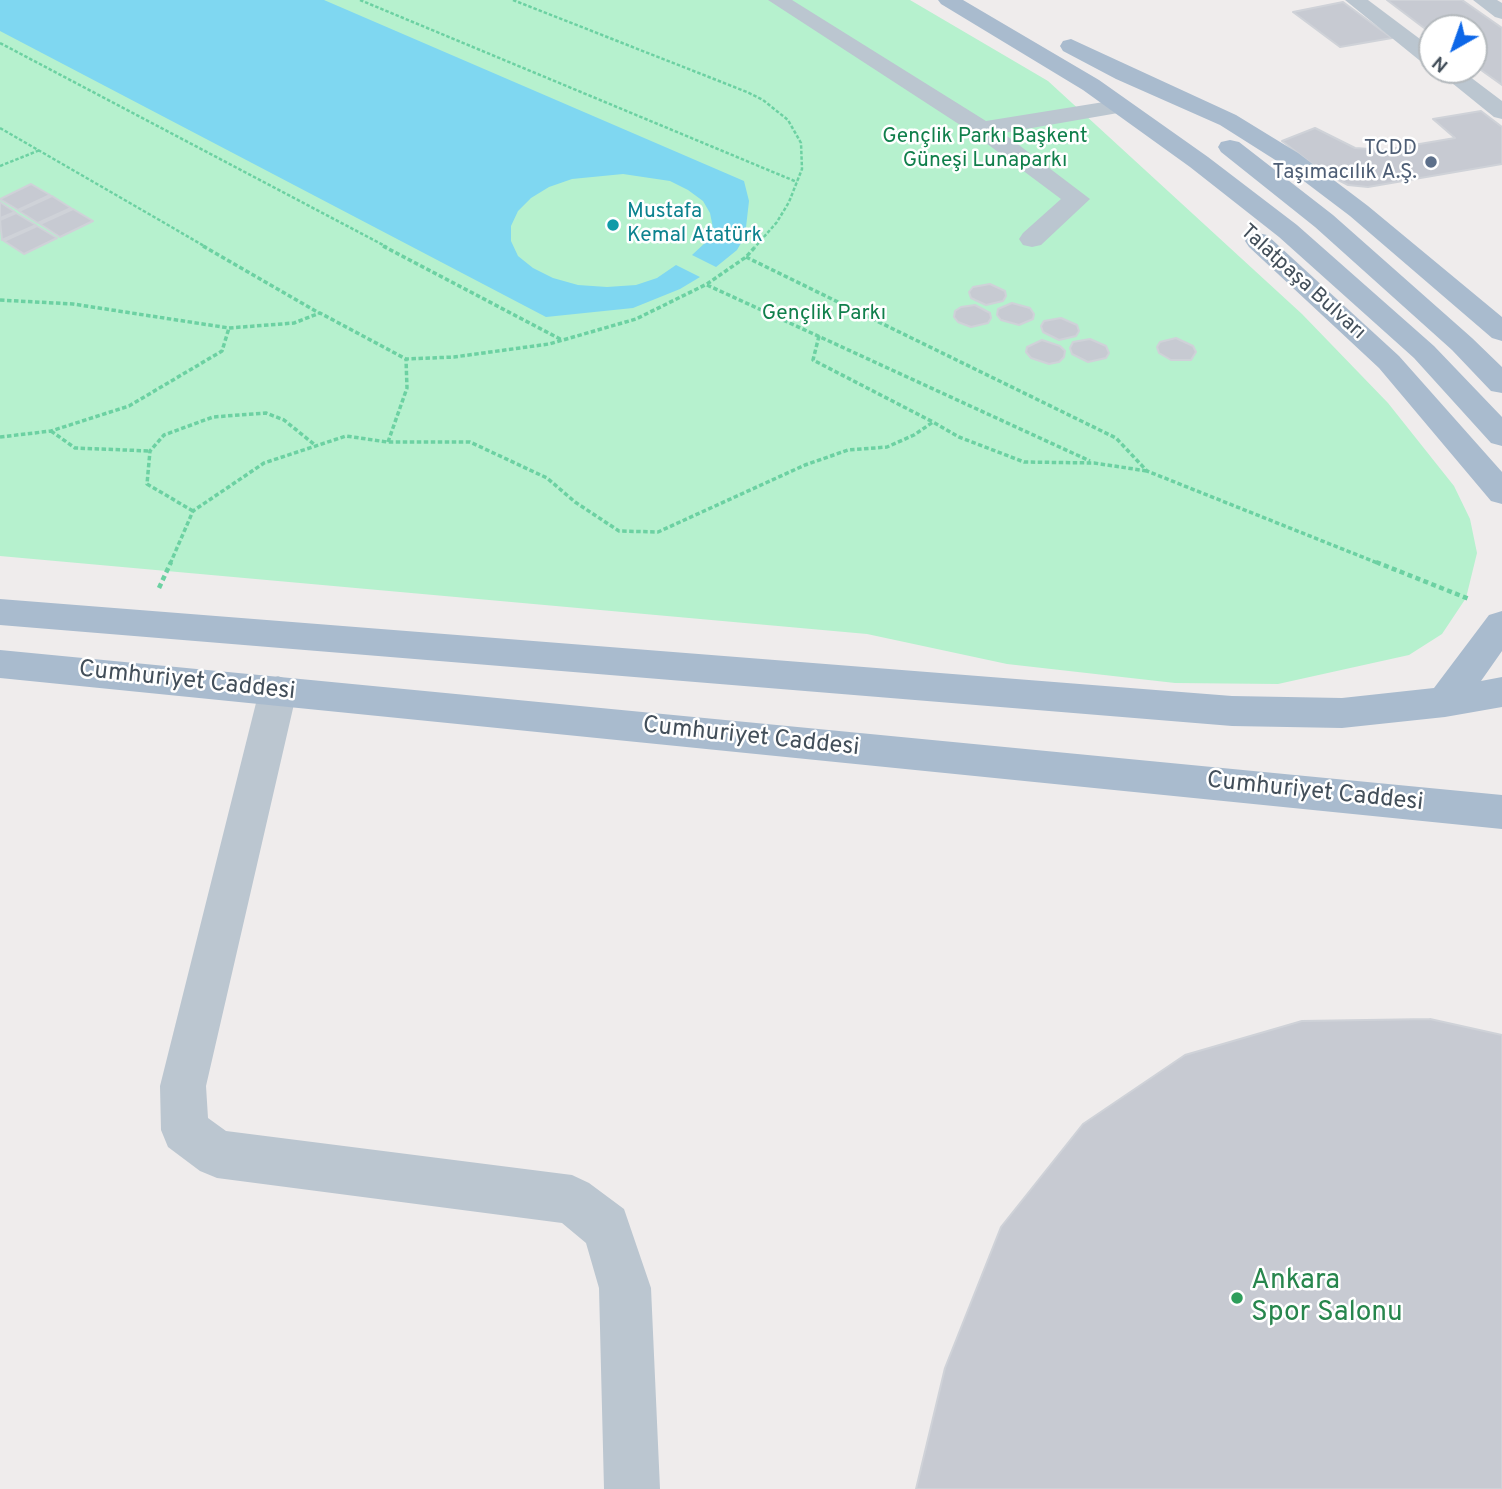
<!DOCTYPE html>
<html>
<head>
<meta charset="utf-8">
<style>
  body { margin:0 }
  #map { position:relative; width:1502px; height:1489px; overflow:hidden; background:#efecec; font-family:Overpass,sans-serif }
  canvas { display:block }
  .north { position:absolute; left:1418px; top:14px; width:70px; height:70px; box-sizing:border-box; background:#fff; border:2px solid #b4b9bd; border-radius:50%; rotate:220deg; font-size:19px; font-weight:700; line-height:28px; text-align:center; color:#434f5a }
  .north::after { content:''; display:block; margin:auto; width:24px; height:32px; background:#0d67e8; clip-path:polygon(50% 0,100% 100%,50% 72%,0 100%) }
</style>
</head>
<body>
<div id="map">
<canvas width="1502" height="1489"></canvas>
<div class="north">N</div>
</div>
<script>
const c = document.querySelector('canvas').getContext('2d');
c.lineJoin = 'round';
function fill(path, color) { c.fillStyle = color; c.fill(path, 'evenodd'); }
const shape = rows => new Path2D(rows.map(r => 'M' + r).join(''));
function trace(path, color, width, dash) { c.strokeStyle = color; c.lineWidth = width; c.lineCap = dash ? 'butt' : 'round'; c.setLineDash(dash || []); c.stroke(path); }
function label(font, color, halo, rows, align = 'center') {
  c.font = font + ' Overpass,sans-serif'; c.lineWidth = 5; c.setLineDash([]); c.textBaseline = 'middle'; c.strokeStyle = halo; c.fillStyle = color; for (const [text, x, y, turn = 0] of rows) {
    c.save(); c.translate(x, y); c.rotate((+turn || 0) * Math.PI / 180); c.textAlign = isNaN(turn) ? turn : align; if (halo) c.strokeText(text, 0, 0); c.fillText(text, 0, 0); c.restore();
  }
}
fill(shape([
  [0,0,910,0,1048,81,1302,314,1388,403,1454,486,1470,519,1477,553,1466,598,1442,634,1409,655,1278,684,1175,683,1007,664,867,634,0,556]
]), '#b6f1ce');
fill(shape([
  [0,0,324,0,744,181,749,201,745,236,737,250,716,267,692,255,706,242,713,228,710,213,703,201,688,190,670,181,623,174,572,179,549,187,531,198,518,211,511,226,511,241,518,256,533,268,553,278,578,285,607,287,636,285,657,278,676,265,700,277,680,289,633,308,546,317,0,31]
]), '#7fd7f1');
const building = shape([
  [1387,0,1462,0,1502,28,1502,85,1474,65,1474,28,1432,28,1432,34,1387,0],
  [1343,2,1392,38,1340,47,1293,12,1343,2],
  [1481,111,1502,127,1502,164,1368,187,1348,185,1321,171,1282,141,1315,128,1355,148,1384,150,1455,138,1433,119,1481,111],
  [31,184,50,195,18,210,0,199,31,184],
  [52,196,71,208,38,223,19,211,52,196],
  [0,202,15,212,0,218,0,202],
  [73,209,93,221,60,237,40,224,73,209],
  [16,213,36,225,2,240,0,220,16,213],
  [37,226,57,238,24,254,4,241,37,226],
  [990,284,1005,291,1006,296,1003,301,986,305,971,298,969,292,973,287,990,284],
  [1012,303,1030,308,1034,314,1033,319,1019,325,1001,320,997,315,998,309,1012,303],
  [975,305,990,313,991,318,988,323,971,327,958,322,954,317,955,311,961,307,975,305],
  [1061,318,1077,325,1079,331,1076,336,1059,340,1043,332,1041,326,1044,321,1061,318],
  [1176,338,1193,346,1196,352,1191,360,1171,360,1159,353,1157,347,1160,342,1176,338],
  [1090,339,1106,346,1109,353,1106,358,1088,362,1072,354,1070,348,1073,342,1090,339],
  [1042,340,1060,346,1065,351,1064,357,1059,362,1049,364,1031,358,1026,352,1027,347,1042,340],
  [1430,1019,1502,1035,1502,1489,916,1489,945,1368,1001,1227,1083,1124,1185,1055,1302,1021,1430,1019]
]);
fill(building, '#c7cad2');
trace(building, '#cfd2d8', 2);
trace(shape([
  [360,0,797,182],
  [513,0,747,92,763,100,788,120,801,143,802,169,789,202,777,222,755,247],
  [0,43,387,247],
  [0,128,206,247],
  [0,166,40,150]
]), '#6cd1a2', 2.5, [3.5, 2]);
trace(shape([
  [203,246,319,313],
  [383,246,562,340],
  [746,257,1116,438,1147,471,1380,564],
  [707,285,1090,461],
  [0,300,73,304,229,328,294,323,320,313,406,359,454,357,549,344,636,319,707,284,746,257,756,246],
  [819,336,813,360,933,422],
  [51,431,75,448,150,451],
  [0,437,51,431,129,406,222,351,229,328],
  [388,442,407,388,406,359],
  [193,511,147,484,150,451,164,435,213,417,266,413,284,420,315,445],
  [170,564,193,511,264,463,346,436,387,442,470,442,547,478,575,502,619,531,658,532,805,465,848,450,887,447,914,435,933,422,959,437,1024,462,1094,463,1147,471]
]), '#6cd1a2', 3.5, [4.5, 2.5]);
trace(shape([
  [1376,562,1469,599],
  [159,588,171,562]
]), '#6cd1a2', 4.5, [5, 3.5]);
fill(shape([
  [768,0,792,0,986,121,1110,101,1118,103,1122,108,1118,113,1003,133,1090,199,1041,245,1032,247,1023,245,1019,239,1023,233,1061,199,974,134,768,0],
  [1345,0,1368,0,1432,48,1432,66,1424,64,1345,0],
  [1473,0,1497,0,1502,3,1502,19,1495,17,1473,0],
  [1436,70,1461,70,1502,101,1502,119,1494,117,1436,70],
  [278,676,291,681,297,691,206,1086,208,1118,226,1131,572,1175,589,1183,624,1209,651,1288,660,1489,604,1489,599,1288,586,1243,562,1223,217,1178,200,1171,168,1147,161,1130,160,1086,259,691,265,681,278,676]
]), '#bbc6d0');
fill(shape([
  [938,0,963,0,1099,80,1208,157,1297,225,1434,346,1502,417,1502,446,1491,443,1414,358,1279,237,1190,167,1083,90,941,4,938,0],
  [1071,39,1236,115,1298,153,1368,206,1502,317,1502,341,1492,338,1350,216,1280,163,1220,125,1116,79,1063,51,1060,46,1063,41,1071,39],
  [1230,140,1239,142,1333,215,1472,338,1502,367,1502,393,1491,391,1452,350,1315,227,1221,152,1218,147,1221,142,1230,140],
  [1258,233,1267,235,1399,356,1502,472,1502,504,1491,501,1379,368,1249,247,1245,241,1249,235,1258,233],
  [0,599,1232,696,1342,698,1434,688,1489,615,1502,611,1502,651,1481,681,1502,677,1502,707,1445,717,1342,728,1232,726,0,625,0,599],
  [0,650,1502,795,1502,829,0,678,0,650]
]), '#a9bbce');
for (const [x, y, r, color] of [
  [1431,162,7,"#5c6f8a"],
  [613,225,7,"#0f9aa8"],
  [1237,1298,7,"#2e9e5b"]
]) { const dot = new Path2D(); dot.arc(x, y, r, 0, 2 * Math.PI); c.fillStyle = color; c.fill(dot); trace(dot, '#fff', 2.5); }
label('21px', '#107f4b', '#fff', [
  ["Gençlik Parkı Başkent",985,138],
  ["Güneşi Lunaparkı",985,162],
  ["Gençlik Parkı",824,315]
]);
label('21px', '#4e5e75', '#fff', [
  ["TCDD",1417,150],
  ["Taşımacılık A.Ş.",1417,174]
], 'right');
label('21px', '#0d838f', '#fff', [
  ["Mustafa",627,213],
  ["Kemal Atatürk",627,237]
], 'left');
label('21px', '#434f5a', '#fff', [
  ["Talatpaşa Bulvarı",1302,283,42]
]);
label('24px', '#434f5a', '#fff', [
  ["Cumhuriyet Caddesi",187,682,6],
  ["Cumhuriyet Caddesi",751,738,6],
  ["Cumhuriyet Caddesi",1315,793,6]
]);
label('28px', '#27864d', '#fff', [
  ["Ankara",1251,1282],
  ["Spor Salonu",1251,1314]
], 'left');
</script>
</body>
</html>
